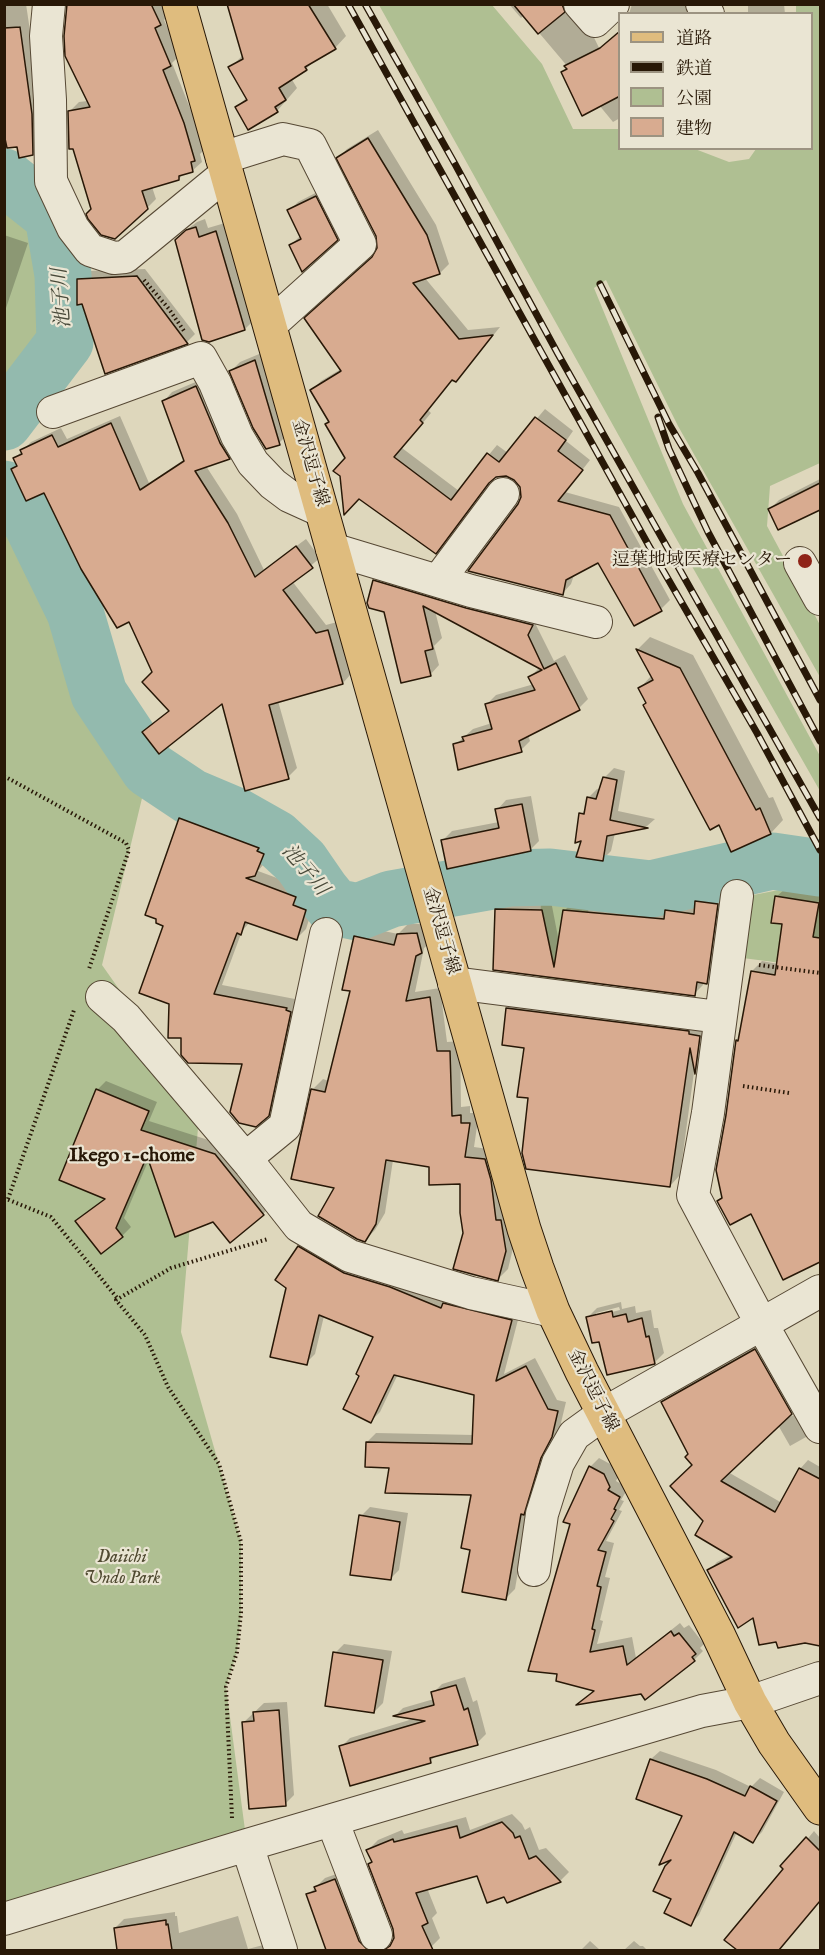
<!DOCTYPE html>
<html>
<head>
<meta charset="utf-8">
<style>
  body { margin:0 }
  #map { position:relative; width:825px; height:1955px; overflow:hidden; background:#ded7bc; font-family:"IM FELL English","Noto Serif JP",serif }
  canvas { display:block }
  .frame { position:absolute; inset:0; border:6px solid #281807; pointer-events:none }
  .legend { position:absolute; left:618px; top:12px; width:195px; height:138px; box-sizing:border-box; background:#eae5d3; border:2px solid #9c9381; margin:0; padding:8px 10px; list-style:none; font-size:18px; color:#281807 }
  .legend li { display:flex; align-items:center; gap:12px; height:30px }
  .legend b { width:30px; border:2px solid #9c9381 }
</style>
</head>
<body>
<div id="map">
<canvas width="825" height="1955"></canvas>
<div class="frame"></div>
<ul class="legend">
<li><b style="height:8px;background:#dfbc7e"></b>道路</li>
<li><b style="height:8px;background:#281807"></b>鉄道</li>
<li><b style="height:16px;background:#afbf92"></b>公園</li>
<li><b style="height:16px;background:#d8ab90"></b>建物</li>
</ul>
</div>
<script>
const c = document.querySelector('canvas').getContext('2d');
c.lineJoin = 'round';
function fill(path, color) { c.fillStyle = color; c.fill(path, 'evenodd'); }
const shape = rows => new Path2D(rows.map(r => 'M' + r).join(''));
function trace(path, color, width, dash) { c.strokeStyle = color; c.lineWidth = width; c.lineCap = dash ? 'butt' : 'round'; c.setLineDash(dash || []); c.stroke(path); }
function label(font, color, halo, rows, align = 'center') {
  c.font = font + ' "IM FELL English","Noto Serif JP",serif'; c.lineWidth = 4.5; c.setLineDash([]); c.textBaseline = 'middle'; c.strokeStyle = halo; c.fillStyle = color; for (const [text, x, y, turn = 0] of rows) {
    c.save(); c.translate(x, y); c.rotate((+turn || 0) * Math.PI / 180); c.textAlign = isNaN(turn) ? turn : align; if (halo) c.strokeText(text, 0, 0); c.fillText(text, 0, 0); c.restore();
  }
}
fill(shape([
  [379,5,492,5,542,64,573,129,619,129,620,148,695,149,729,162,749,159,756,149,812,148,812,14,796,13,796,5,820,5,820,463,770,486,767,526,820,625,820,677,678,426,606,280,594,288,683,504,820,756,820,791,673,533],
  [5,173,53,216,65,342,5,422],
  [4,495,149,769,102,965,200,1104,181,1332,241,1542,241,1613,237,1652,226,1687,247,1845,4,1919],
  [779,890,820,891,820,968,735,957,743,897],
  [562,897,589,899,584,991,539,985,541,898]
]), '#afbf92');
fill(shape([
  [4,4,26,4,41,105,41,145,32,154,18,145,4,139],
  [68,4,164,4,169,15,164,20,180,55,172,63,192,113,203,151,200,154,202,162,192,171,184,173,179,179,152,187,156,199,147,208,92,209,70,111,79,102,88,101],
  [228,4,327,4,346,36,335,48,317,58,306,69,291,78,297,88,277,111,237,107,247,97,230,68,243,55],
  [509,4,575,4,584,17,602,54,620,45,620,118,613,122,599,105,563,72,568,67,524,15,521,18],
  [632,4,696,4,701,14,629,14],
  [748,4,784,4,785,14,748,14],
  [378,130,436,225,449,264,440,273,425,278,468,330,500,327,464,371,453,378,428,410,431,413,402,448,459,491,497,445,508,453,545,409,573,431,566,441,590,460,565,492,619,507,670,600,661,609,598,561,574,575,571,584,562,594,519,505,522,497,521,487,515,479,506,475,493,478,445,543,436,552,341,476,346,458,330,421,312,390,321,381,341,369,374,256,379,248,378,235,338,158,347,149],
  [325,188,346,230,337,239,291,245,300,236,289,211,298,202],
  [4,197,10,199,4,216],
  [205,219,208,228,225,223,254,320,245,329,185,231,197,222],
  [4,235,28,243,4,314],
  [145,269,195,334,187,342,106,372,78,280,87,271],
  [264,352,288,434,279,443,231,371,240,362],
  [205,378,238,450,229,458,206,466,237,514,264,570,306,539,320,558,292,581,326,625,337,622,351,674,343,683,278,701,297,768,288,777,223,702,144,732,170,710,129,620,44,491,13,469,18,464,15,458,31,442,61,428,67,439,120,416,149,483,185,459,164,401,172,392],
  [820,479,820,508,779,528,770,509,779,500],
  [383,572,541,616,536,625,554,661,565,655,588,699,579,708,528,735,530,741,521,750,455,745,473,729,492,723,487,704,496,695,534,684,530,677,540,667,435,611,442,638,434,646,439,665,430,675,385,611,374,581],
  [435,597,473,609,473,612,440,602],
  [650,637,693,655,769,798,773,797,783,820,771,833,719,823,640,688,652,675,638,649],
  [614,768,625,771,618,811,655,819,647,826,615,833,611,851,602,860,583,839,581,814,586,809,588,798,597,789,601,790,605,777],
  [531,796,539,841,530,850,443,840,452,831,499,822,497,810,506,800],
  [190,810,267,839,265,842,272,845,263,865,258,871,304,888,301,896,315,901,306,929,297,938,250,922,242,931,222,985,295,999,295,1002,299,1003,277,1105,268,1115,244,1063,183,1036,170,1003,165,925,181,819],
  [787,887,820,892,820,1260,783,1278,752,1211,719,1201,723,1197,727,1116,737,1041,740,1039,752,971,762,961,778,964,784,923,776,897],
  [706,892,726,895,716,973,707,982,704,982,703,985,694,994,495,969,497,909,506,900,551,901,559,942,565,910,574,901,667,910,676,901,696,904,697,901],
  [408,924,426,924,431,942,424,948,415,992,440,988,447,1042,460,1041,461,1107,470,1106,470,1113,479,1113,474,1147,495,1150,515,1240,508,1269,498,1279,462,1182,430,1166,393,1160,385,1213,375,1230,365,1240,336,1187,313,1089,323,1079,329,1081,352,990,355,937,365,927,398,934],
  [518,998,710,1026,705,1062,694,1072,680,1175,670,1186,529,1097,526,1047,507,1008],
  [106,1081,157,1102,149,1121,224,1145,272,1205,263,1214,213,1221,149,1159,124,1218,131,1227,122,1236,77,1221,106,1198,97,1090],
  [308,1238,520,1312,504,1374,535,1358,557,1400,566,1402,560,1427,549,1447,529,1508,515,1589,505,1599,472,1549,473,1494,391,1467,367,1442,376,1433,474,1435,476,1394,398,1374,380,1412,371,1421,361,1375,375,1337,324,1316,315,1354,306,1363,299,1247],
  [621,1302,622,1309,635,1306,636,1313,651,1310,654,1328,658,1328,664,1353,655,1362,600,1340,588,1317,597,1308],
  [619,1307,620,1310,596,1316,596,1313],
  [764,1341,800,1405,783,1420,803,1411,814,1429,806,1437,790,1446,778,1425,728,1472,782,1503,800,1469,808,1460,820,1467,820,1514,815,1523,820,1525,820,1644,777,1640,709,1571,717,1562,731,1555,705,1521,694,1465,663,1402,672,1393],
  [599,1458,612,1465,618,1477,616,1481,628,1488,621,1500,624,1501,619,1510,622,1511,606,1541,614,1543,605,1577,610,1578,600,1620,603,1621,597,1644,632,1637,636,1658,680,1623,684,1628,689,1625,704,1644,700,1648,703,1651,694,1660,641,1693,580,1703,595,1690,557,1680,590,1467],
  [370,1507,408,1513,399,1570,390,1579,361,1516],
  [344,1644,392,1651,383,1703,374,1712,335,1653],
  [465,1677,473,1702,477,1700,486,1734,477,1743,437,1755,430,1761,341,1747,350,1738,416,1718,396,1715,403,1708,434,1699,433,1693,442,1684],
  [287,1702,294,1795,285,1804,243,1723,264,1703],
  [660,1751,716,1770,751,1787,760,1778,784,1792,762,1832,753,1841,737,1832,699,1915,691,1924,673,1899,684,1815,638,1798,651,1759],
  [512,1814,522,1824,525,1830,530,1827,539,1850,546,1848,569,1872,560,1881,508,1901,505,1895,478,1874,427,1888,437,1913,432,1918,440,1938,430,1948,432,1950,326,1950,308,1895,325,1878,345,1871,383,1944,393,1943,395,1939,394,1929,370,1864,373,1861,368,1850,378,1840,402,1830,404,1834,466,1817,470,1830],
  [814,1831,820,1838,820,1886,761,1950,739,1950,726,1940],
  [175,1912,175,1916,177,1916,179,1933,238,1916,248,1949,271,1943,274,1950,118,1950,115,1928,124,1919],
  [590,1941,600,1950,581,1950],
  [634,1941,640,1946,643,1946,647,1950,624,1950]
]), '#0003');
trace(shape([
  [4,177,53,216,63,275,65,342,4,422],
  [4,489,31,522,75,612,99,694,149,769,191,797,236,816,275,838,301,862,321,891,334,907,358,912,391,899,510,878,550,877,651,889,772,861,820,868]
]), '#93baae', 57);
const building = shape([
  [67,4,151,4,161,25,155,28,171,66,163,70,184,123,195,161,191,162,193,172,179,176,179,180,142,191,148,209,115,239,101,235,88,219,86,214,91,209,73,149,69,149,68,111,90,107,65,56,64,36,67,4],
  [227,4,308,4,336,49,305,67,307,70,279,88,286,100,275,107,278,112,248,130,235,107,247,100,228,67,243,59,227,4],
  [513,4,562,4,565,12,538,34,513,4],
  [20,27,32,114,33,155,19,158,17,147,7,148,4,134,4,28,20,27],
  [620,31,620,96,582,116,561,72,567,69,564,66,600,48,620,31],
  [368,138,427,235,440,274,413,283,459,339,493,335,456,382,452,380,420,420,423,423,394,457,451,500,487,453,499,462,535,417,566,440,558,451,583,470,558,501,610,515,662,611,634,626,598,563,566,580,563,595,468,571,518,504,521,497,520,487,514,480,506,476,496,477,489,483,436,554,359,499,344,515,340,476,333,471,345,458,325,424,329,422,310,390,341,371,304,318,372,257,377,248,376,236,336,158,368,138],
  [316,196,338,240,302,272,289,245,301,239,287,210,316,196],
  [196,227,199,237,216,231,245,330,209,342,202,340,175,240,186,230,196,227],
  [137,276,188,344,105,374,82,304,77,305,77,279,137,276],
  [255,360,280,445,266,449,253,428,229,371,255,360],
  [196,386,220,443,230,459,195,471,228,523,255,577,296,546,313,568,283,590,316,633,328,630,343,684,269,705,289,779,245,791,222,704,159,754,142,732,169,711,142,682,152,672,129,622,117,628,81,569,44,493,26,501,11,469,17,466,13,458,22,454,20,450,52,435,58,447,111,423,140,490,184,461,162,401,196,386],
  [820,483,820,510,778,530,768,509,820,483],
  [373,580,466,608,533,625,528,635,544,669,556,663,580,710,519,741,522,752,458,770,453,744,464,741,462,737,492,729,485,704,535,690,528,677,542,670,423,606,433,649,425,651,431,676,401,683,384,612,369,608,367,603,373,580],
  [636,649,680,668,756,810,760,808,771,834,731,852,719,825,710,830,643,705,646,703,638,688,653,680,636,649],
  [603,777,617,780,610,820,648,828,607,836,603,861,576,857,581,841,575,843,579,813,584,814,587,797,596,799,603,777],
  [522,804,531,851,447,869,441,840,499,828,495,809,522,804],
  [179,818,259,848,257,851,264,854,255,876,246,878,296,897,293,905,306,910,297,940,245,922,241,935,237,933,214,994,287,1008,286,1010,291,1012,269,1116,256,1127,239,1123,230,1112,242,1064,188,1063,181,1055,181,1038,168,1038,169,1004,139,993,163,926,156,923,156,919,145,915,179,818],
  [775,896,819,903,813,937,820,938,820,1262,783,1280,751,1214,730,1225,717,1201,722,1198,716,1170,726,1115,736,1040,738,1041,751,971,775,975,782,924,771,923,775,896],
  [695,901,718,904,707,984,697,982,695,996,493,970,495,909,542,910,554,967,563,910,664,919,665,910,694,914,695,901],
  [417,933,422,953,416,956,406,1001,430,997,437,1051,450,1051,452,1116,461,1115,461,1123,470,1123,465,1157,485,1159,491,1180,496,1220,501,1220,506,1251,498,1281,453,1269,463,1233,460,1213,460,1184,429,1185,429,1167,386,1160,376,1224,365,1242,357,1239,318,1216,334,1188,291,1179,311,1089,325,1092,350,991,342,990,354,936,394,945,397,934,417,933],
  [506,1008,689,1031,689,1034,700,1036,695,1074,690,1048,670,1187,526,1169,522,1153,528,1098,517,1097,524,1048,502,1045,506,1008],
  [96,1089,149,1111,141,1130,215,1154,264,1215,230,1243,213,1222,175,1237,147,1156,116,1228,123,1237,101,1254,75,1221,105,1199,59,1180,96,1089],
  [298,1246,344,1273,390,1287,441,1308,443,1303,512,1320,496,1381,526,1366,548,1409,558,1411,552,1437,541,1458,524,1515,521,1514,506,1600,462,1592,470,1550,461,1548,471,1495,385,1493,389,1468,365,1467,366,1442,472,1444,474,1395,394,1375,371,1423,343,1409,359,1376,356,1374,373,1337,319,1315,307,1365,270,1357,286,1288,275,1280,298,1246],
  [612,1311,613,1317,626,1314,628,1322,642,1318,646,1337,649,1336,655,1364,607,1375,599,1342,592,1343,586,1317,612,1311],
  [755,1349,792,1414,721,1481,775,1512,799,1468,820,1479,820,1646,805,1643,778,1648,776,1642,759,1645,753,1618,738,1628,707,1570,732,1557,695,1535,703,1521,670,1486,692,1465,685,1457,688,1454,661,1402,755,1349],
  [589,1466,604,1474,610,1487,608,1490,620,1497,614,1509,616,1510,611,1519,614,1521,598,1550,606,1552,597,1586,601,1587,592,1629,595,1630,590,1652,623,1646,627,1665,671,1631,674,1636,679,1633,696,1654,692,1657,695,1661,645,1700,641,1694,576,1705,594,1691,556,1681,557,1674,528,1671,570,1524,563,1522,589,1466],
  [359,1515,400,1522,391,1580,350,1575,359,1515],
  [333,1652,383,1660,374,1713,325,1706,333,1652],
  [456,1685,464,1710,468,1708,478,1745,430,1758,431,1763,350,1786,339,1746,425,1721,393,1716,434,1705,431,1692,456,1685],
  [279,1710,286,1806,249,1809,242,1722,254,1721,253,1712,279,1710],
  [650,1759,707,1779,745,1796,750,1786,777,1801,753,1843,734,1832,691,1926,664,1913,671,1899,653,1891,665,1866,671,1860,659,1865,682,1816,636,1799,650,1759],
  [502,1822,513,1833,515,1838,520,1836,529,1859,536,1856,561,1882,507,1903,504,1897,487,1903,477,1876,416,1893,428,1923,422,1926,433,1950,384,1950,390,1946,394,1938,393,1929,368,1864,372,1862,366,1850,393,1839,394,1842,457,1826,460,1838,502,1822],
  [806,1837,820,1851,820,1901,779,1950,737,1950,724,1940,783,1869,780,1866,806,1837],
  [335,1879,359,1941,368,1950,326,1950,306,1894,316,1891,314,1887,335,1879],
  [166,1920,166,1925,168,1924,172,1950,117,1950,114,1928,166,1920]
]);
fill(building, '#d8ab90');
trace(building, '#281807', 1.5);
const minor = shape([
  [49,4,46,36,50,100,51,181,73,228,90,250,114,258,125,257,226,174],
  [580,4,595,21,613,4],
  [702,4,708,14],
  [222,158,283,139,310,145,360,244,270,325],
  [53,412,201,358,215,383,237,436,253,463,273,484,289,496,322,511],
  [332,549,471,591,596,622],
  [800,563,820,599],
  [438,581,503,494],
  [737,896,708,1113,693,1195,761,1323,820,1427],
  [454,983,719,1017],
  [102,997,126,1018,250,1164,299,1226,350,1256,471,1293,553,1311],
  [246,1158,285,1126,326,934],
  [534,1570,542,1514,558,1463,574,1435,603,1414,820,1291],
  [332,1820,376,1935],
  [247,1845,281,1950],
  [4,1919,247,1845,702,1711,750,1702,820,1678]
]);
const major = shape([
  [179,4,524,1229,537,1268,553,1311,582,1372,718,1634,750,1702,774,1743,820,1808]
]);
trace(minor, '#564834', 34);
trace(major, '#281807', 35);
trace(shape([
  [144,280,169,309,184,331],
  [4,776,126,843,129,850,89,969],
  [759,965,820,973],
  [743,1086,789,1093],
  [4,1198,51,1217,118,1299],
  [8,1199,74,1010],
  [232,1818,226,1687,237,1652,241,1613,241,1542,219,1464,168,1387,145,1335,116,1300,171,1268,268,1239]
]), '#281807', 4, [1.5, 3]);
trace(minor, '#eae5d3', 32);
trace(major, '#dfbc7e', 33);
const rail = shape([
  [348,4,649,546,757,733,820,850],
  [365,4,455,164,558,354,820,818],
  [600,284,669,424,698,473,820,700],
  [658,417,669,449,708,532,820,741]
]);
trace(rail, '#281807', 7);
trace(rail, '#eae5d3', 4.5, [14]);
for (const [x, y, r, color] of [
  [805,561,8,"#8f2418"]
]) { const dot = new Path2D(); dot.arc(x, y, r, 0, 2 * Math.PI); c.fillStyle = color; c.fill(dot); trace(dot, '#eae5d3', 2); }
label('18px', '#281807', '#eae5d3', [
  ["金沢逗子線",309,463,74],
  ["金沢逗子線",440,931,74],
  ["金沢逗子線",592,1391,63]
]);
label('18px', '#281807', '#eae5d3', [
  ["逗葉地域医療センター",792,561]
], 'right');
label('italic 18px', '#504a31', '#eae5d3', [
  ["Daiichi",122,1558],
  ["Undo Park",122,1579]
]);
label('italic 20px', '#484939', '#eae5d3', [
  ["池子川",63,298,-94],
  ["池子川",304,871,50]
]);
label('bold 20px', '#281807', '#eae5d3', [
  ["Ikego 1-chome",132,1157]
]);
</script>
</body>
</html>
